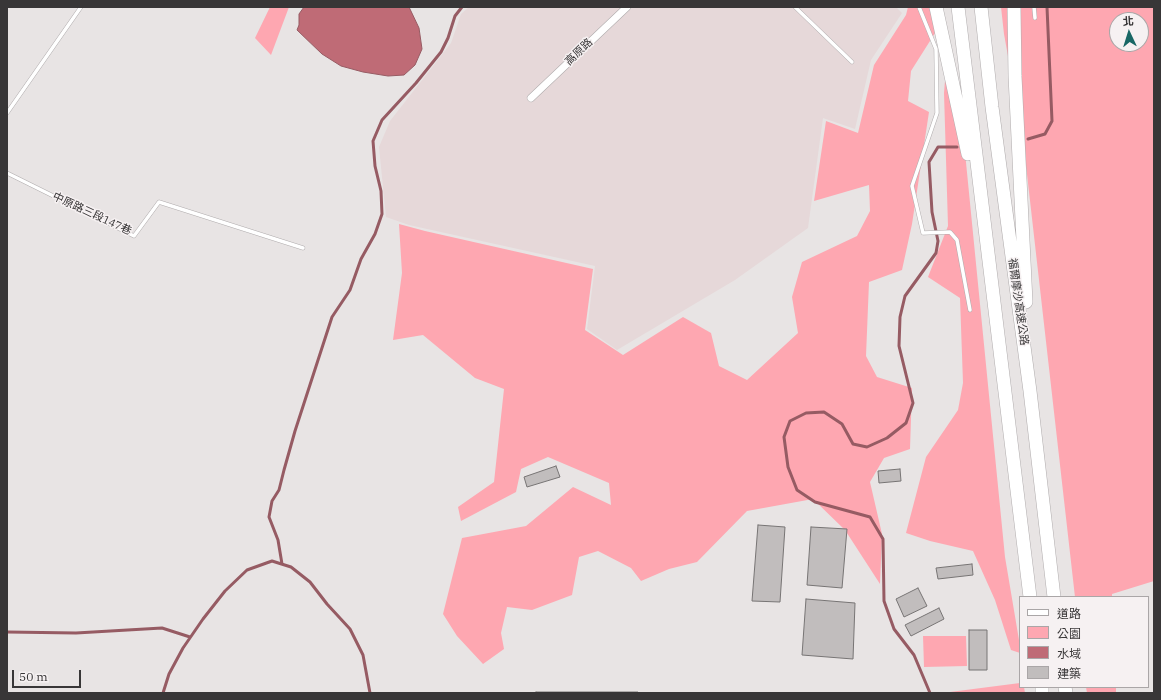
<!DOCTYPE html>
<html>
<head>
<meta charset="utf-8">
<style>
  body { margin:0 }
  #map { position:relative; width:1161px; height:700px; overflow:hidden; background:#e8e4e4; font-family:"IBM Plex Serif","Noto Sans TC",serif }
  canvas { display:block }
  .frame { position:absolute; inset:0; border:8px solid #383637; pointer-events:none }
  .legend { position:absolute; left:1019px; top:596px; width:130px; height:92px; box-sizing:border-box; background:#f6f1f2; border:1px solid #aaa6a7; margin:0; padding:5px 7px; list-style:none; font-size:12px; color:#383637 }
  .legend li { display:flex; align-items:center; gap:8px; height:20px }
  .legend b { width:20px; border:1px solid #aaa6a7 }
  .north { position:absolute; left:1109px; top:12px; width:40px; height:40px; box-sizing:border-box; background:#f6f1f2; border:1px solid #aaa6a7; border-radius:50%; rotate:356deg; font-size:11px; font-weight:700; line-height:16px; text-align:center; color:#383637 }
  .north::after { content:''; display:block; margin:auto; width:14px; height:18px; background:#196765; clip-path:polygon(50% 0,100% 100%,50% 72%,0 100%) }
  .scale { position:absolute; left:12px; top:670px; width:69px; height:18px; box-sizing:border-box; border:2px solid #383637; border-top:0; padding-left:5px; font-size:12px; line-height:14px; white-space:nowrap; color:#383637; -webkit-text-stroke:3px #f6f1f2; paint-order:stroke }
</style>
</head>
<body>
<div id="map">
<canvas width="1161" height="700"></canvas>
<div class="frame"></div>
<ul class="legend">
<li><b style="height:5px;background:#fff"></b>道路</li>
<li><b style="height:11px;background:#fea7b1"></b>公園</li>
<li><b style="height:11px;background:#bf6b76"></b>水域</li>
<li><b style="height:11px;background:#c1bdbd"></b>建築</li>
</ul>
<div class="north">北</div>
<div class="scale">50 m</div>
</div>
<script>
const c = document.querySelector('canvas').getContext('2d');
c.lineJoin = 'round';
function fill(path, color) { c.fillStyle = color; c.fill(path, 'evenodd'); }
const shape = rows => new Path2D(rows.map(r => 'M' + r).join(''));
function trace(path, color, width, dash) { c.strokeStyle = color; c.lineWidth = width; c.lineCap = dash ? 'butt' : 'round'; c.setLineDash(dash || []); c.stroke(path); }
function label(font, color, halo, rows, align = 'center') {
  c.font = font + ' "IBM Plex Serif","Noto Sans TC",serif'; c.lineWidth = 3; c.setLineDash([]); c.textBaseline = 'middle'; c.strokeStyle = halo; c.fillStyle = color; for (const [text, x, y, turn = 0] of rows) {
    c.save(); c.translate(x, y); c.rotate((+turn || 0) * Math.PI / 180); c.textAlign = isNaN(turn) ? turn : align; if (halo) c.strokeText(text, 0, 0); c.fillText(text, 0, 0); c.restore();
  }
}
fill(shape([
  [469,7,896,7,902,13,871,60,855,129,823,118,808,228,735,280,617,350,587,329,595,266,409,225,386,217,379,147,390,121,451,43,461,14]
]), '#e6d8d9');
fill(shape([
  [270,7,289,7,271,55,255,38],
  [908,7,941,7,942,22,911,71,908,101,929,112,912,224,902,270,869,282,866,356,877,377,912,388,910,449,884,458,870,482,882,534,880,584,845,530,813,499,747,511,697,562,669,569,641,581,631,568,598,551,579,557,572,595,532,610,507,607,501,633,504,649,483,664,457,636,443,614,462,538,526,526,573,487,611,505,609,483,548,457,521,469,516,492,461,521,458,507,494,482,504,389,475,378,423,335,393,340,402,273,399,224,425,231,593,269,585,330,623,355,683,317,711,333,719,366,747,380,798,333,792,297,802,262,857,236,870,211,869,185,814,201,826,121,858,133,874,65,906,15],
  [1001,7,1154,7,1154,581,1112,594,1112,597,1075,597,1023,139,1004,34],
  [1117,20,1141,20,1141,44,1117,44],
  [947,56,962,122,1005,557,1020,646,1020,653,1011,650,995,600,973,551,930,541,906,533,926,457,958,410,963,383,960,298,928,277,948,226,944,93],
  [923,636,966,636,967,666,924,667],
  [1020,683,1020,687,1024,687,1025,693,948,693,950,692],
  [1086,687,1116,687,1116,693,1087,693]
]), '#fea7b1');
const water = shape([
  [304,7,409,7,419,28,422,49,415,65,404,75,388,76,363,72,341,66,322,54,297,30,299,25,299,14,304,7]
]);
fill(water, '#bf6b76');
trace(water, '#965b63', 1);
trace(shape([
  [1028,139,1045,134,1052,121,1047,7],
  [282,564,278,540,269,517,272,501,279,490,284,470,295,431,332,317,350,290,361,259,375,234,382,214,381,191,375,166,373,141,382,120,416,83,441,52,448,38,455,16,462,7],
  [7,632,76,633,162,628,190,637],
  [163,693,169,674,183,648,203,619,225,591,247,570,272,561,291,567,310,582,327,604,350,629,363,655,370,693],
  [930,693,914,655,894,629,884,601,883,539,870,517,815,502,797,490,788,467,784,437,790,421,806,413,824,412,842,424,853,444,867,447,887,438,906,423,913,403,899,346,900,317,905,296,936,253,938,241,932,212,929,162,938,147,957,147]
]), '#965b63', 3);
const building = shape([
  [556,466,560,477,527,487,524,477,556,466],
  [900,469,901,481,879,483,878,471,900,469],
  [758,525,785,527,780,602,752,601,758,525],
  [811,527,847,529,842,588,807,585,811,527],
  [972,564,973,575,938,579,936,568,972,564],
  [918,588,927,606,904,617,896,599,918,588],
  [806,599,855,603,853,659,802,655,806,599],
  [939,608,944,619,911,636,905,625,939,608],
  [969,630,987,630,987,670,969,670,969,630],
  [536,692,638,692,638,693,536,693,536,692]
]);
fill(building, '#c1bdbd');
trace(building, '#777474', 1);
const service = shape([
  [795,7,852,62],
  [919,7,936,49,937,113,912,186,923,233,950,232,957,240,970,310],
  [1034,7,1035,18],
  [7,113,81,7],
  [7,173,134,236,159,202,303,248]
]);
const minor = shape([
  [531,98,627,7]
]);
const motorway = shape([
  [936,7,968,154],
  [958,7,1030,597],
  [981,7,992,107,1030,391,1054,597],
  [1014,7,1015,76,1026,302],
  [1042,687,1042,693],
  [1065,687,1066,693]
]);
trace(service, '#b0acad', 4.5);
trace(minor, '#b0acad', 8);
trace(motorway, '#b0acad', 14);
trace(service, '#fff', 3.5);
trace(minor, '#fff', 7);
trace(motorway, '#fff', 13);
label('11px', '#383637', '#f6f1f2', [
  ["高原路",579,52,-44],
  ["中原路三段147巷",92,214,25],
  ["福爾摩沙高速公路",1018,302,82]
]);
</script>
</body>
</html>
